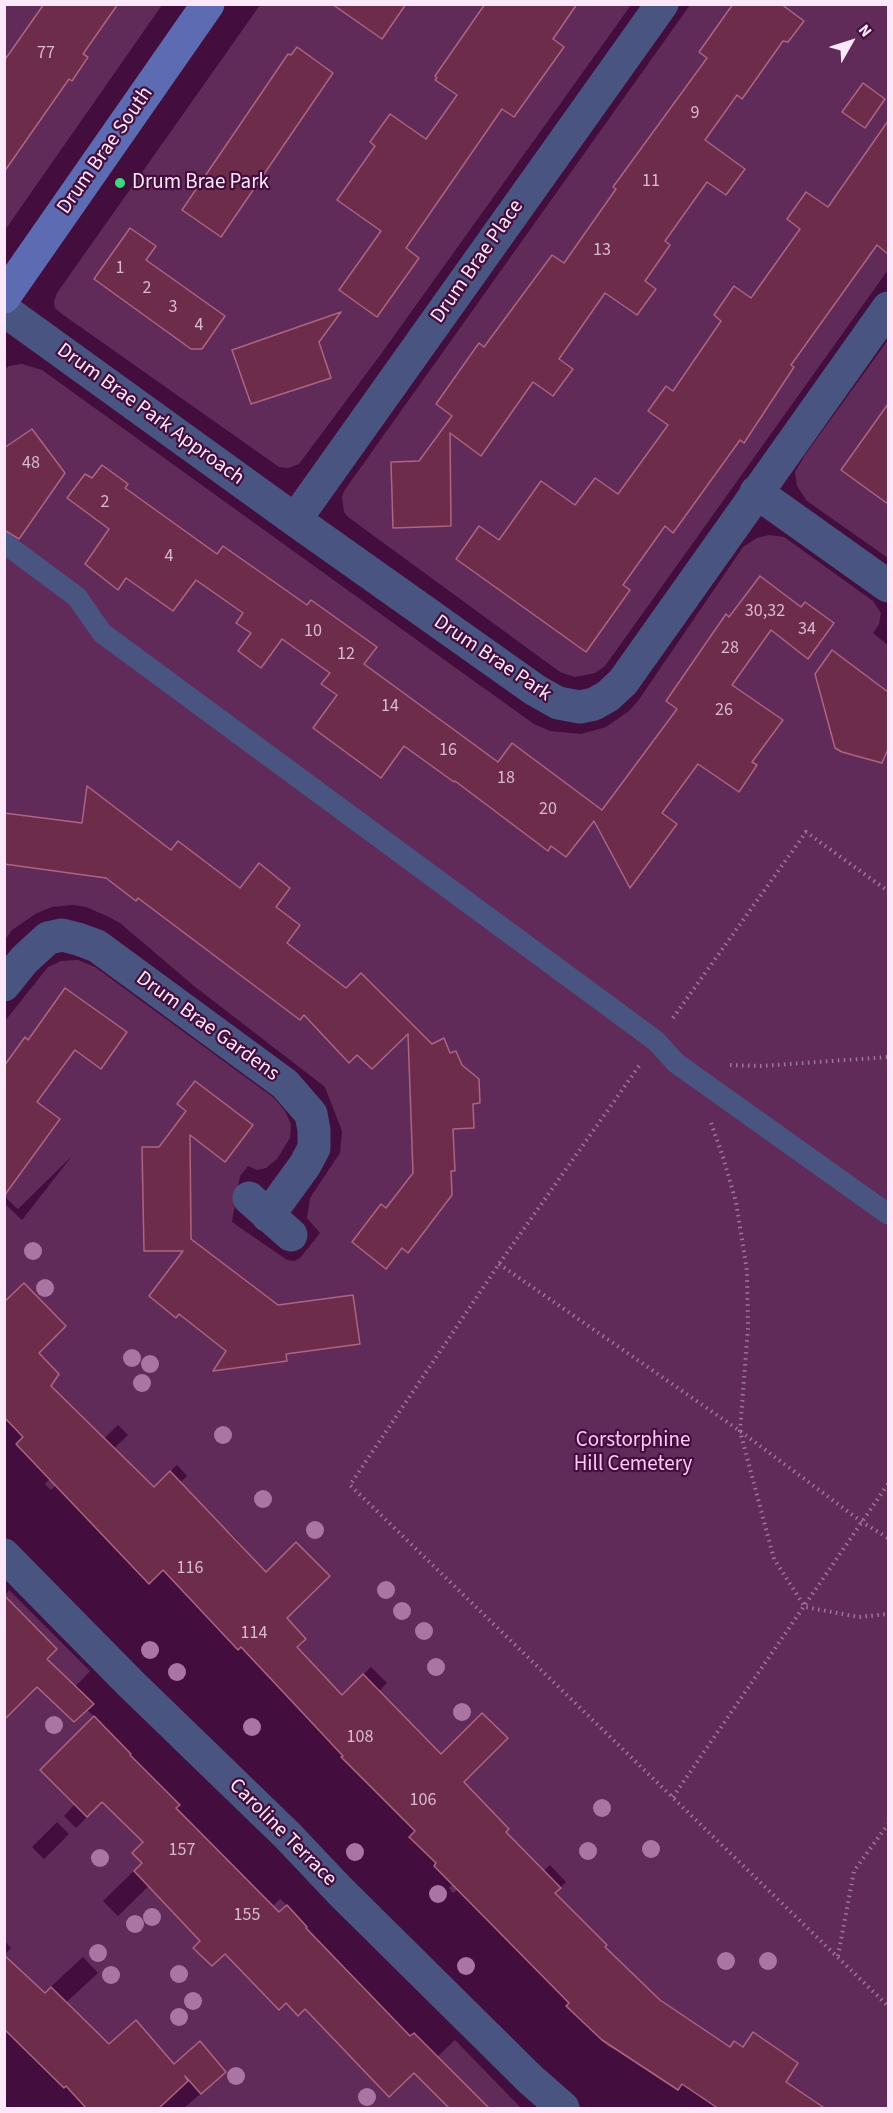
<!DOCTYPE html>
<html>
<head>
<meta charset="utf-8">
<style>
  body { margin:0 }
  #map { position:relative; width:893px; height:2113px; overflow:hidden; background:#430e3d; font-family:"Source Sans 3",sans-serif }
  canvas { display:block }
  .frame { position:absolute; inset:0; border:6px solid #fce8f8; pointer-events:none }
  .north { position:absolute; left:821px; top:12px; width:60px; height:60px; -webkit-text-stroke:4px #430e3d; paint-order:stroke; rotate:51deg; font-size:16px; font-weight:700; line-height:24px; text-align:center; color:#fce8f8 }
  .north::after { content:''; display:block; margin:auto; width:21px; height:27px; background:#fce8f8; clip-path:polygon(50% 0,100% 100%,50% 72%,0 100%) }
</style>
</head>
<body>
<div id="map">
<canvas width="893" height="2113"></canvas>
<div class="frame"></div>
<div class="north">N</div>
</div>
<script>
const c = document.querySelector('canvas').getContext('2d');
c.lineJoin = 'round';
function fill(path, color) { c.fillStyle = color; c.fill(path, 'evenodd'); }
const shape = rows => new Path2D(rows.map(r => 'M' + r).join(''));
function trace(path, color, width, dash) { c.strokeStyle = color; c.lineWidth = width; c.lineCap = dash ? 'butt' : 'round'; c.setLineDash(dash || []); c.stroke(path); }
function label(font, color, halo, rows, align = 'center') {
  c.font = font + ' "Source Sans 3",sans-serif'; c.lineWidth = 4.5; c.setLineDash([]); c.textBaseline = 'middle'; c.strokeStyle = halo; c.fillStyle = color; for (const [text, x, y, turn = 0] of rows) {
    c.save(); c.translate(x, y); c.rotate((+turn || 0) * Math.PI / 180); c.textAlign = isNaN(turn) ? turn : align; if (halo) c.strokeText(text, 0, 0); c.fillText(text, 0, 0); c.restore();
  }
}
fill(shape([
  [5,5,162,5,5,230],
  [260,5,631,5,381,354,299,464,289,468,279,467,62,314,55,308,54,302,57,293],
  [690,5,888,5,888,270,605,666,595,673,575,677,560,672,348,517,344,512,342,497,344,491],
  [888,340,888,558,807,501,797,486,795,472,805,455],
  [22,364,42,370,453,666,534,724,550,731,581,734,606,727,629,711,638,701,743,547,757,538,769,535,784,537,873,601,881,613,879,624,873,633,888,645,888,2108,813,2108,817,2102,798,2090,786,2108,784,2083,797,2063,753,2033,743,2047,734,2041,727,2051,703,2029,671,2007,642,2015,619,2051,609,2047,603,2041,650,1991,629,1970,622,1978,583,1968,607,1945,588,1926,580,1935,551,1906,511,1945,508,1941,566,1882,550,1865,529,1885,499,1855,460,1893,457,1890,453,1893,449,1888,509,1829,464,1783,508,1738,427,1768,365,1706,387,1683,371,1667,342,1695,297,1647,305,1639,286,1619,330,1576,296,1542,274,1564,291,1583,229,1570,248,1552,230,1532,221,1539,212,1530,220,1523,207,1509,163,1499,187,1476,177,1465,153,1488,123,1456,112,1467,105,1457,128,1435,118,1425,51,1490,45,1484,97,1432,74,1424,20,1351,50,1341,66,1325,24,1283,5,1302,5,1204,22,1220,72,1156,18,1209,5,1197,5,1021,48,967,61,961,78,960,95,967,274,1098,285,1111,291,1124,290,1138,277,1159,266,1168,257,1170,248,1166,240,1176,232,1222,287,1260,294,1261,300,1258,320,1233,307,1218,310,1198,340,1153,342,1131,325,1087,194,986,120,923,109,917,86,907,73,905,52,907,37,913,12,930,5,940,4,370,9,366],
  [9,1590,90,1671,57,1706,74,1723,87,1710,94,1716,40,1770,74,1805,64,1816,76,1828,139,1765,107,1806,143,1842,142,1863,103,1901,118,1916,165,1870,218,1923,193,1948,212,1966,280,1899,287,1905,230,1959,278,2009,334,1956,337,1961,289,2007,298,2016,308,2007,388,2097,434,2054,437,2057,455,2040,521,2108,490,2108,450,2069,430,2088,450,2108,184,2108,226,2072,200,2041,166,2071,77,2098,148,2034,136,2020,109,2044,69,2005,25,2049,21,2044,98,1973,83,1957,44,1993,7,1957,5,1959,5,1954,11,1948,4,1940,4,1716,7,1717,16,1707,29,1677,57,1649,5,1595],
  [57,1822,69,1834,44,1859,32,1847]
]), '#612b59');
const building = shape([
  [44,4,118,4,83,54,88,57,72,81,69,79,4,172,4,61,44,4],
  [332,4,406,4,382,39,332,4],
  [485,4,577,4,553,39,564,47,514,117,502,109,406,248,419,258,377,317,339,290,381,231,337,200,375,146,370,142,390,114,426,139,457,95,435,80,437,78,435,76,485,4],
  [733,4,781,4,804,21,788,42,783,41,742,99,737,95,705,140,745,169,726,195,707,182,665,241,670,245,645,281,656,289,637,315,605,293,559,359,573,369,553,396,533,382,481,456,450,433,451,526,393,528,391,462,419,461,452,416,436,404,479,343,484,347,552,255,564,263,616,189,613,187,707,58,699,52,733,4],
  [297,47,333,73,221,237,182,210,288,54,291,55,297,47],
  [863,83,885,99,865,128,842,112,863,83],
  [888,121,888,254,877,245,791,365,794,367,744,443,740,440,673,533,665,526,623,585,630,590,586,652,456,559,479,526,499,540,541,481,575,505,595,478,618,494,668,425,648,411,666,386,673,391,721,321,714,315,734,286,751,298,800,229,787,219,806,192,828,207,888,121],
  [130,228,156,246,146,260,225,316,202,349,191,349,94,279,130,228],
  [341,312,319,342,331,378,251,404,232,350,341,312],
  [888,404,888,504,841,470,888,404],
  [32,429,65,473,19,539,4,530,4,448,32,429],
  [102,465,128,484,125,488,217,554,223,546,307,605,311,600,377,647,364,664,498,762,512,743,602,810,677,709,666,701,726,614,729,617,760,576,801,607,805,602,834,623,808,659,771,630,732,685,783,720,752,762,757,765,739,792,698,764,662,813,677,824,630,888,594,821,566,857,551,846,548,851,455,781,454,782,404,746,381,778,313,728,337,695,321,684,330,673,282,639,261,668,238,651,251,633,236,623,243,613,196,580,173,611,126,578,118,590,85,564,109,529,67,498,85,474,92,478,102,465],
  [832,650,888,692,888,749,882,763,842,752,835,748,815,674,832,650],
  [87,786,171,850,178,841,240,888,259,863,290,888,276,907,300,925,287,943,346,988,361,973,432,1044,444,1038,450,1053,456,1051,462,1065,479,1079,480,1103,473,1104,474,1128,453,1129,455,1171,451,1171,452,1195,408,1253,402,1248,386,1269,352,1242,381,1204,386,1208,413,1173,408,1034,372,1069,357,1055,349,1063,304,1015,300,1020,138,898,136,901,106,878,4,864,4,813,82,823,87,786],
  [65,988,127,1032,101,1069,75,1050,37,1102,60,1119,4,1196,4,1066,25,1037,28,1040,65,988],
  [195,1081,253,1125,225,1162,190,1135,191,1239,278,1305,353,1295,360,1344,286,1354,287,1361,213,1371,226,1351,179,1314,176,1318,149,1296,183,1251,144,1251,142,1147,159,1147,186,1111,177,1104,195,1081],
  [24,1283,66,1326,39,1353,59,1374,51,1386,154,1487,170,1471,266,1572,296,1542,330,1576,287,1618,306,1639,297,1647,342,1695,363,1674,441,1754,482,1713,508,1738,464,1782,509,1829,506,1832,561,1888,555,1893,607,1945,605,1947,660,2000,730,2047,734,2041,743,2047,753,2032,798,2063,786,2082,826,2109,719,2109,682,2084,678,2090,602,2040,566,2006,569,2003,434,1866,436,1863,409,1837,415,1831,341,1757,343,1756,241,1647,238,1650,163,1570,149,1584,16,1444,23,1437,4,1417,4,1302,24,1283],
  [4,1595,57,1649,47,1659,94,1704,74,1722,37,1687,4,1720,4,1595],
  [94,1716,131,1754,130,1755,180,1805,176,1808,279,1912,287,1905,307,1927,306,1928,410,2036,414,2033,490,2109,450,2109,414,2073,389,2097,305,2009,298,2016,286,2003,279,2010,225,1954,212,1966,193,1948,200,1941,134,1871,142,1863,132,1853,143,1842,102,1802,87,1817,40,1770,94,1716],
  [4,1955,45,1993,51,1987,109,2044,136,2020,174,2064,200,2041,226,2072,201,2094,185,2076,188,2081,158,2109,87,2109,66,2086,64,2088,4,2029,4,1955]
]);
fill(building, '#6e2c4b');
trace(building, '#ad6483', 1.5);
trace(shape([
  [673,1018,806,832,888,891],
  [730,1065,762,1066,888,1057],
  [639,1066,499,1264,350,1485,888,2006],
  [711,1123,723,1157,736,1202,747,1271,748,1328,740,1431,774,1559,805,1607,859,1617,888,1614],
  [499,1264,740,1431,862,1522,888,1538],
  [673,1797,888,1484],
  [838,1956,854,1871,888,1824]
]), '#9c7797', 4, [1.5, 4.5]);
trace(shape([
  [4,543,77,597,102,633,656,1041,676,1063,888,1214]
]), '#4a5481', 21);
trace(shape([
  [4,310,295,520,535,690,558,703,580,707,594,704,608,696,623,682,888,308],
  [756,492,888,586],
  [295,520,662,4],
  [4,985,24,960,48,938,62,935,78,939,97,946,285,1084,311,1114,314,1130,314,1148,305,1165,268,1216],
  [249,1198,291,1235],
  [4,1555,130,1683,288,1836,340,1891,530,2079,563,2108]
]), '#4a5481', 33);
trace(shape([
  [4,297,208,4]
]), '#5d6cb2', 33);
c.fillStyle = '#aa75a2';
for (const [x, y] of [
  [33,1251],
  [45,1288],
  [132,1358],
  [150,1364],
  [142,1383],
  [223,1435],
  [263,1499],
  [315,1530],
  [386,1590],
  [402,1611],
  [424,1631],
  [150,1650],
  [436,1667],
  [177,1672],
  [462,1712],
  [54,1725],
  [252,1727],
  [602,1808],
  [651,1849],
  [588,1851],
  [355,1852],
  [100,1858],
  [438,1894],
  [152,1917],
  [135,1924],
  [98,1953],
  [726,1961],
  [768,1961],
  [466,1966],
  [179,1974],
  [111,1975],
  [193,2001],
  [179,2017],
  [236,2076],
  [367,2097]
]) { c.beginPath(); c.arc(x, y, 9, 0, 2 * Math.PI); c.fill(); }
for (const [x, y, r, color] of [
  [120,183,6,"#3cd77e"]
]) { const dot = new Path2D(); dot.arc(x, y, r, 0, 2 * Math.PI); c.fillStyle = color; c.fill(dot); trace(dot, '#430e3d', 2); }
label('18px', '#d8b9cd', null, [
  ["77",46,54],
  ["9",695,114],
  ["11",651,182],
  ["13",602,251],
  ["1",120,269],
  ["2",147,289],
  ["3",173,308],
  ["4",199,326],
  ["48",31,464],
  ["2",105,503],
  ["4",169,557],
  ["30,32",765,612],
  ["34",807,630],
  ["10",313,632],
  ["28",730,649],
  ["12",346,655],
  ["14",390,707],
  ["26",724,711],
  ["16",448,751],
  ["18",506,779],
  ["20",548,810],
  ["116",190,1569],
  ["114",254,1634],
  ["108",360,1738],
  ["106",423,1801],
  ["157",182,1851],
  ["155",247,1916]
]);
label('21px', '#fce8f8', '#430e3d', [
  ["Drum Brae South",106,151,-55],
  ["Drum Brae Place",478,262,-55],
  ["Drum Brae Park Approach",150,415,36],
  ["Drum Brae Park",492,659,34],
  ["Drum Brae Gardens",207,1027,36],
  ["Caroline Terrace",282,1833,45]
]);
label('21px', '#fce8f8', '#430e3d', [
  ["Drum Brae Park",132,183]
], 'left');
label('21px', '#fecaf4', '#430e3d', [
  ["Corstorphine",633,1441],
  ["Hill Cemetery",633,1465]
]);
</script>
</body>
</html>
